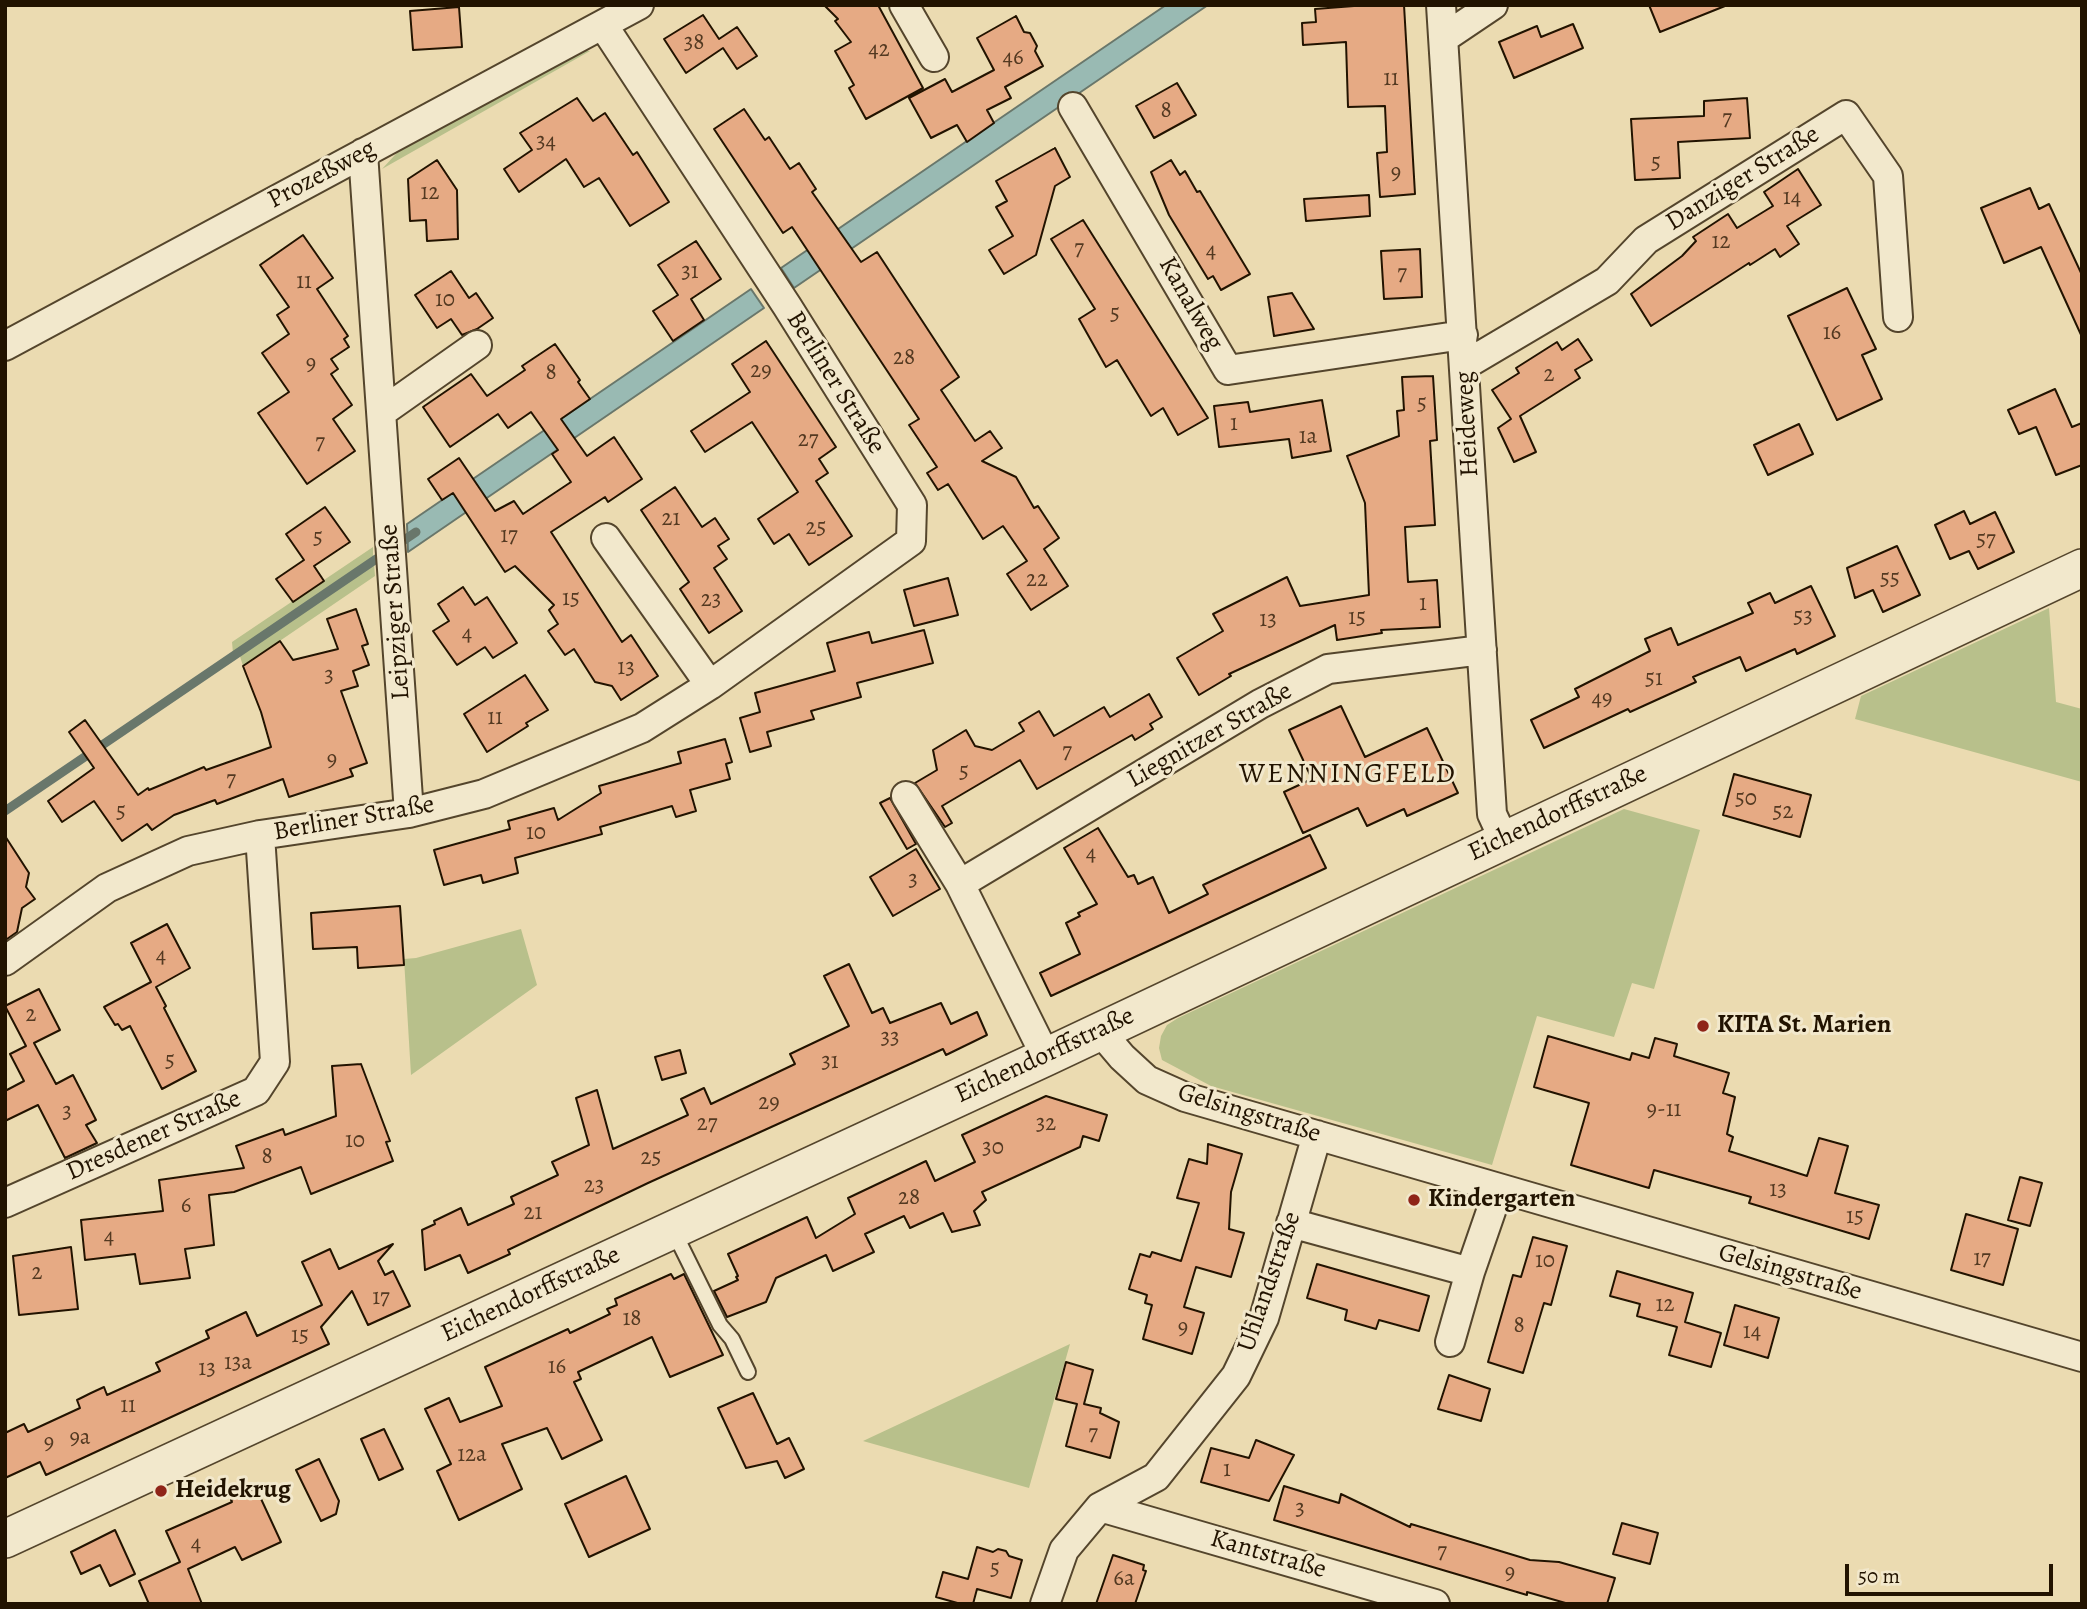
<!DOCTYPE html>
<html>
<head>
<meta charset="utf-8">
<style>
  body { margin:0 }
  #map { position:relative; width:2087px; height:1609px; overflow:hidden; background:#ebdbb1; font-family:Alegreya,serif }
  canvas { display:block }
  .frame { position:absolute; inset:0; border:7px solid #221300; pointer-events:none }
  .scale { position:absolute; left:1845px; top:1564px; width:208px; height:32px; box-sizing:border-box; border:4px solid #221300; border-top:0; padding-left:9px; font-size:21px; line-height:24px; white-space:nowrap; color:#221300; -webkit-text-stroke:5px #f2e8cc; paint-order:stroke }
</style>
</head>
<body>
<div id="map">
<canvas width="2087" height="1609"></canvas>
<div class="frame"></div>
<div class="scale">50 m</div>
</div>
<script>
const c = document.querySelector('canvas').getContext('2d');
c.lineJoin = 'round';
function fill(path, color) { c.fillStyle = color; c.fill(path, 'evenodd'); }
const shape = rows => new Path2D(rows.map(r => 'M' + r).join(''));
function trace(path, color, width, dash) { c.strokeStyle = color; c.lineWidth = width; c.lineCap = dash ? 'butt' : 'round'; c.setLineDash(dash || []); c.stroke(path); }
function label(font, color, halo, rows, align = 'center') {
  c.font = font + ' Alegreya,serif'; c.lineWidth = 6; c.setLineDash([]); c.textBaseline = 'middle'; c.strokeStyle = halo; c.fillStyle = color; for (const [text, x, y, turn = 0] of rows) {
    c.save(); c.translate(x, y); c.rotate((+turn || 0) * Math.PI / 180); c.textAlign = isNaN(turn) ? turn : align; if (halo) c.strokeText(text, 0, 0); c.fillText(text, 0, 0); c.restore();
  }
}
fill(shape([
  [577,51,590,51,382,169,406,143],
  [373,547,373,558,233,653,232,642],
  [374,564,375,576,243,666,239,653],
  [2049,608,2056,702,2082,709,2082,782,1855,719,1861,696],
  [1624,809,1700,830,1654,989,1632,983,1614,1037,1537,1016,1492,1165,1211,1086,1162,1060,1159,1048,1161,1036,1167,1025,1178,1018],
  [521,929,537,985,411,1075,404,959,416,958],
  [1070,1344,1029,1488,863,1441]
]), '#b8c08b');
const water = shape([
  [1166,5,1208,5,794,288,781,268,1166,5],
  [751,289,764,308,408,552,407,524,751,289]
]);
fill(water, '#99bab3');
trace(water, '#69776b', 2);
trace(shape([
  [5,811,416,532]
]), '#69776b', 9);
const building = shape([
  [824,5,878,5,923,88,866,119,849,88,854,85,835,51,851,42,835,21,838,19,824,5],
  [1367,5,1404,5,1415,194,1380,197,1377,153,1387,152,1385,106,1348,107,1346,42,1303,45,1302,23,1316,22,1315,9,1367,5],
  [1649,5,1725,5,1725,6,1660,32,1649,5],
  [459,7,462,47,413,50,410,11,459,7],
  [703,15,719,39,737,27,757,56,737,69,723,48,686,73,664,39,703,15],
  [1016,16,1024,32,1030,33,1037,46,1035,51,1043,66,1005,87,1011,98,987,110,994,123,967,142,957,125,931,138,909,98,945,79,952,92,994,70,977,38,1016,16],
  [1573,24,1583,48,1514,78,1499,42,1537,26,1541,37,1573,24],
  [1177,83,1196,115,1154,138,1136,106,1177,83],
  [577,98,593,121,605,113,633,155,637,152,669,202,630,226,599,178,584,187,566,159,519,192,504,169,532,150,520,133,577,98],
  [1747,98,1750,138,1678,142,1680,178,1635,180,1631,119,1704,116,1704,101,1747,98],
  [744,109,765,140,769,137,790,169,799,163,816,189,812,192,861,262,877,252,959,377,941,390,975,441,990,431,1002,448,982,461,1016,477,1034,508,1038,506,1059,538,1044,549,1068,586,1031,610,1007,574,1027,561,1003,526,983,539,948,484,938,490,927,473,937,467,909,425,919,419,792,227,783,233,714,129,744,109],
  [1055,148,1070,177,1055,186,1036,255,1004,274,989,250,1013,236,996,207,1007,201,996,181,1055,148],
  [437,160,457,190,458,239,427,241,426,220,410,221,408,179,437,160],
  [1171,160,1180,175,1185,171,1197,192,1200,191,1250,274,1221,290,1213,276,1208,279,1169,215,1151,172,1171,160],
  [1798,169,1821,205,1787,226,1799,244,1780,257,1775,249,1750,265,1749,263,1651,326,1631,294,1682,256,1696,241,1693,237,1728,214,1737,228,1773,206,1764,192,1798,169],
  [2030,188,2039,209,2049,204,2082,275,2082,337,2041,247,2004,263,1981,208,2030,188],
  [1369,195,1370,216,1306,221,1304,199,1369,195],
  [1083,220,1208,418,1178,435,1163,408,1151,416,1117,360,1106,367,1079,319,1095,309,1051,239,1083,220],
  [303,235,333,278,317,289,348,336,344,339,349,347,331,359,338,369,331,374,352,405,333,419,355,451,307,484,258,413,289,392,262,353,289,334,277,315,289,307,260,265,303,235],
  [696,241,721,279,691,299,704,320,673,341,653,311,678,295,658,265,696,241],
  [1420,249,1422,297,1384,299,1381,251,1420,249],
  [451,271,469,298,476,293,493,318,477,329,462,335,451,319,437,328,415,295,451,271],
  [1847,288,1876,349,1862,355,1882,399,1837,420,1788,316,1847,288],
  [1292,293,1314,329,1274,336,1268,297,1292,293],
  [1578,339,1592,360,1575,370,1580,378,1520,416,1536,452,1514,462,1498,428,1511,419,1492,390,1519,373,1516,368,1557,342,1562,350,1578,339],
  [766,341,836,447,819,459,828,473,816,481,852,536,809,565,789,534,774,544,758,519,798,492,752,422,705,452,691,431,750,392,732,364,766,341],
  [555,344,580,380,578,382,590,399,561,419,587,456,614,437,642,479,608,502,605,497,551,532,622,642,631,635,658,676,621,700,612,686,595,682,574,649,565,655,548,631,558,624,549,610,554,605,515,566,505,572,453,493,442,500,428,479,459,458,495,511,514,501,523,514,571,482,552,454,558,450,531,412,508,428,498,414,450,447,423,407,471,374,487,396,525,370,522,366,555,344],
  [1433,376,1437,440,1430,441,1435,525,1405,527,1408,582,1437,580,1440,627,1381,630,1382,633,1337,640,1335,625,1229,674,1231,676,1199,695,1177,658,1223,631,1213,614,1287,577,1300,606,1369,595,1365,503,1347,456,1399,436,1397,411,1404,410,1402,377,1433,376],
  [2055,389,2072,427,2082,423,2082,465,2056,475,2036,427,2019,434,2008,410,2055,389],
  [1322,400,1331,451,1292,458,1289,439,1219,447,1214,406,1248,402,1250,412,1322,400],
  [1799,424,1813,454,1768,475,1754,445,1799,424],
  [675,487,702,527,715,518,729,539,718,546,727,559,714,568,742,611,709,633,680,589,689,582,641,510,675,487],
  [325,507,350,542,314,566,324,581,293,602,276,579,304,560,286,534,325,507],
  [1964,511,1970,524,1995,512,2014,552,1978,569,1969,551,1950,559,1935,525,1964,511],
  [1897,546,1920,595,1883,612,1873,590,1855,598,1847,568,1897,546],
  [948,578,958,615,914,626,904,590,948,578],
  [1811,586,1835,636,1797,654,1795,649,1746,671,1740,657,1693,677,1696,682,1630,712,1628,709,1544,748,1531,720,1579,697,1575,689,1650,651,1645,639,1671,628,1678,645,1753,613,1748,603,1770,593,1775,603,1811,586],
  [463,587,475,605,487,597,517,643,493,658,485,647,457,665,433,631,449,621,438,604,463,587],
  [356,609,368,644,362,646,369,665,353,671,358,686,341,691,367,763,350,769,353,776,289,797,283,779,217,804,215,800,174,815,152,830,147,824,122,841,94,801,62,822,48,801,94,768,69,732,85,720,138,795,148,788,149,790,204,767,206,770,271,747,261,712,243,666,280,641,293,660,338,649,327,619,356,609],
  [924,630,933,663,857,683,861,697,811,711,814,719,767,732,771,746,750,752,740,718,760,712,755,693,835,671,827,643,869,632,872,643,924,630],
  [525,675,548,710,526,723,528,726,487,752,464,714,525,675],
  [1149,694,1162,717,1150,724,1153,729,1135,740,1132,735,1037,789,1020,760,942,806,952,823,945,827,915,783,937,770,933,750,966,730,975,746,992,750,1024,731,1019,723,1039,711,1054,736,1104,707,1110,717,1149,694],
  [1341,706,1365,757,1427,728,1458,793,1407,816,1404,809,1367,826,1358,808,1303,833,1284,792,1312,779,1289,730,1341,706],
  [725,739,732,762,726,764,730,779,690,790,696,811,676,817,672,806,600,827,602,834,515,858,518,873,483,883,481,875,444,885,434,850,510,829,508,821,554,808,558,820,601,793,599,786,681,763,678,752,725,739],
  [1734,774,1811,795,1800,837,1723,815,1734,774],
  [890,798,916,844,907,849,880,803,890,798],
  [1098,828,1128,877,1134,875,1138,884,1153,877,1169,913,1208,894,1203,885,1310,835,1326,868,1051,996,1040,973,1080,954,1066,923,1080,916,1078,913,1097,904,1064,848,1098,828],
  [5,836,29,873,26,887,35,899,22,908,17,932,7,939,5,939,5,836],
  [916,849,940,889,893,916,870,877,916,849],
  [400,906,404,965,358,968,357,947,313,949,311,913,400,906],
  [167,924,190,968,156,987,166,1006,164,1008,196,1071,162,1089,130,1026,122,1030,118,1024,115,1025,104,1007,151,982,131,943,167,924],
  [849,964,872,1013,883,1008,890,1023,941,1003,951,1024,977,1012,987,1035,946,1055,943,1049,648,1183,508,1250,510,1254,468,1273,460,1255,425,1270,422,1230,435,1224,434,1221,461,1208,468,1225,514,1204,511,1197,558,1175,552,1162,589,1145,576,1098,597,1090,613,1149,688,1115,681,1099,704,1088,711,1104,795,1064,790,1054,849,1026,824,976,849,964],
  [39,989,60,1030,34,1043,56,1084,73,1075,96,1120,86,1125,97,1143,65,1158,38,1105,5,1121,5,1091,24,1081,10,1054,26,1046,5,1006,39,989],
  [1548,1036,1630,1060,1632,1053,1649,1058,1655,1038,1677,1044,1674,1056,1729,1073,1723,1093,1735,1097,1727,1134,1733,1137,1729,1151,1807,1176,1819,1138,1848,1146,1835,1193,1879,1205,1869,1239,1749,1203,1751,1197,1654,1170,1649,1188,1571,1165,1589,1103,1534,1087,1548,1036],
  [680,1050,686,1073,662,1080,655,1057,680,1050],
  [361,1064,390,1141,386,1142,393,1161,311,1194,301,1167,234,1192,209,1195,214,1245,185,1249,190,1278,140,1284,135,1254,85,1260,81,1220,163,1211,159,1180,244,1168,236,1146,283,1129,285,1135,336,1116,332,1066,361,1064],
  [1046,1096,1107,1115,1099,1141,1083,1136,1080,1147,982,1192,986,1200,974,1211,980,1225,952,1232,943,1213,910,1228,904,1216,865,1234,874,1252,833,1271,826,1255,776,1278,766,1302,727,1317,714,1291,738,1280,736,1277,738,1276,728,1254,807,1217,816,1238,855,1214,848,1198,926,1161,935,1181,975,1162,962,1135,1046,1096],
  [1208,1144,1242,1154,1231,1192,1229,1229,1244,1233,1231,1277,1196,1267,1184,1307,1204,1313,1192,1354,1143,1339,1152,1305,1145,1303,1147,1295,1129,1289,1140,1254,1150,1257,1152,1252,1181,1261,1199,1203,1177,1198,1189,1159,1207,1164,1208,1144],
  [2020,1177,2042,1183,2030,1226,2008,1220,2020,1177],
  [1966,1214,2018,1229,2003,1285,1951,1270,1966,1214],
  [1533,1237,1567,1246,1551,1305,1544,1303,1523,1373,1488,1362,1513,1275,1521,1277,1533,1237],
  [393,1244,378,1261,385,1275,393,1271,410,1306,368,1325,352,1291,321,1327,329,1344,46,1475,40,1462,5,1478,5,1433,24,1424,28,1432,80,1408,77,1400,91,1393,104,1387,107,1395,160,1371,156,1363,209,1338,206,1331,246,1312,257,1336,322,1305,302,1262,330,1249,339,1269,393,1244],
  [71,1247,78,1309,19,1315,13,1256,71,1247],
  [1317,1264,1429,1296,1419,1331,1379,1320,1376,1329,1345,1320,1347,1310,1307,1298,1317,1264],
  [1617,1271,1693,1293,1685,1322,1721,1333,1711,1367,1669,1355,1677,1327,1637,1316,1640,1304,1610,1296,1617,1271],
  [671,1274,674,1279,684,1274,723,1355,670,1377,652,1337,578,1372,581,1379,574,1382,602,1440,562,1459,547,1428,502,1444,522,1489,459,1520,437,1471,451,1464,425,1409,449,1398,460,1422,502,1406,485,1367,568,1329,570,1333,610,1314,607,1309,617,1305,615,1299,671,1274],
  [1735,1305,1779,1318,1768,1358,1724,1345,1735,1305],
  [1066,1362,1093,1370,1084,1404,1101,1408,1100,1413,1119,1422,1110,1458,1066,1446,1077,1404,1056,1399,1066,1362],
  [1449,1375,1490,1389,1481,1421,1438,1409,1449,1375],
  [753,1393,777,1444,789,1438,804,1469,785,1478,777,1461,746,1468,718,1408,753,1393],
  [384,1429,403,1469,379,1480,361,1439,384,1429],
  [1256,1440,1294,1455,1269,1501,1201,1482,1211,1448,1249,1458,1256,1440],
  [319,1459,339,1501,336,1514,321,1521,296,1470,319,1459],
  [626,1476,650,1529,589,1557,565,1504,626,1476],
  [1284,1486,1339,1503,1341,1494,1410,1527,1411,1524,1530,1560,1559,1562,1615,1578,1607,1604,1569,1604,1527,1592,1527,1595,1274,1520,1284,1486],
  [256,1488,281,1542,242,1560,235,1547,188,1569,202,1604,149,1604,139,1581,180,1562,166,1531,232,1502,231,1500,256,1488],
  [1622,1523,1658,1533,1650,1564,1613,1554,1622,1523],
  [115,1530,135,1574,110,1586,100,1565,81,1574,71,1552,115,1530],
  [977,1547,993,1552,998,1549,1006,1551,1009,1556,1022,1560,1011,1598,977,1589,973,1604,961,1604,936,1597,943,1572,968,1579,977,1547],
  [1113,1555,1144,1565,1143,1570,1146,1571,1135,1604,1096,1604,1113,1555]
]);
fill(building, '#e6aa84');
trace(building, '#221300', 2);
const service = shape([
  [673,1230,720,1325,732,1339,748,1372]
]);
const minor = shape([
  [904,5,934,57],
  [1441,5,1492,814,1504,840],
  [1444,38,1493,5],
  [1073,107,1228,370,1463,335],
  [363,153,409,813],
  [5,346,639,5],
  [1465,365,1607,281,1646,240,1846,115,1888,176,1898,317],
  [382,412,477,345],
  [606,538,710,685],
  [906,796,960,884],
  [5,961,107,888,188,851,260,835,409,813,484,794,642,728,710,685,911,541,912,505,787,306,603,25],
  [1100,1031,1122,1057,1147,1080,1185,1097,2082,1357],
  [1046,1057,960,884,1260,704,1328,669,1482,650],
  [5,1203,256,1091,275,1062,260,835],
  [1291,1223,1470,1272,1499,1188],
  [1450,1342,1470,1272],
  [1100,1507,1435,1604],
  [1045,1604,1064,1550,1100,1507,1156,1477,1236,1376,1264,1318,1317,1135]
]);
const tertiary = shape([
  [5,1539,1046,1057,2082,568]
]);
trace(service, '#54452c', 18);
trace(minor, '#54452c', 32);
trace(tertiary, '#54452c', 40);
trace(service, '#f2e8cc', 14);
trace(minor, '#f2e8cc', 28);
trace(tertiary, '#f2e8cc', 37);
for (const [x, y, r, color] of [
  [1703,1026,7,"#8f2418"],
  [1414,1200,7,"#8f2418"],
  [161,1491,7,"#8f2418"]
]) { const dot = new Path2D(); dot.arc(x, y, r, 0, 2 * Math.PI); c.fillStyle = color; c.fill(dot); trace(dot, '#f2e8cc', 2.5); }
label('23px', '#533921', null, [
  ["38",694,43],
  ["42",879,50],
  ["46",1013,58],
  ["11",1391,79],
  ["8",1166,111],
  ["7",1727,119],
  ["34",546,142],
  ["5",1656,163],
  ["9",1396,173],
  ["12",430,193],
  ["14",1792,198],
  ["12",1721,242],
  ["7",1079,249],
  ["4",1211,251],
  ["31",690,272],
  ["7",1402,274],
  ["11",304,282],
  ["10",445,300],
  ["5",1115,314],
  ["16",1832,333],
  ["28",904,358],
  ["9",311,364],
  ["29",761,371],
  ["8",551,373],
  ["2",1549,375],
  ["5",1422,404],
  ["1",1234,424],
  ["1a",1308,437],
  ["27",808,440],
  ["7",320,443],
  ["21",671,519],
  ["25",816,528],
  ["17",509,536],
  ["5",318,538],
  ["57",1986,540],
  ["55",1890,579],
  ["22",1037,580],
  ["15",571,599],
  ["23",711,600],
  ["1",1423,604],
  ["53",1803,617],
  ["15",1357,618],
  ["13",1268,620],
  ["4",467,634],
  ["13",626,668],
  ["3",329,676],
  ["51",1654,679],
  ["49",1602,699],
  ["11",495,718],
  ["7",1067,752],
  ["9",332,760],
  ["5",964,772],
  ["7",231,780],
  ["50",1746,799],
  ["5",121,812],
  ["52",1783,812],
  ["10",536,833],
  ["4",1091,854],
  ["3",913,880],
  ["4",161,956],
  ["2",31,1015],
  ["33",890,1038],
  ["5",170,1061],
  ["31",830,1062],
  ["29",769,1103],
  ["9-11",1664,1110],
  ["3",67,1112],
  ["27",707,1124],
  ["32",1046,1124],
  ["10",355,1141],
  ["30",993,1148],
  ["8",267,1157],
  ["25",651,1158],
  ["23",594,1186],
  ["13",1778,1190],
  ["28",909,1198],
  ["6",186,1206],
  ["21",533,1213],
  ["15",1855,1217],
  ["4",109,1237],
  ["17",1982,1259],
  ["10",1545,1261],
  ["2",37,1273],
  ["17",381,1298],
  ["12",1665,1305],
  ["18",632,1319],
  ["8",1519,1326],
  ["9",1183,1328],
  ["14",1752,1332],
  ["15",300,1336],
  ["13a",238,1363],
  ["16",557,1367],
  ["13",207,1369],
  ["11",128,1406],
  ["7",1093,1434],
  ["9a",80,1438],
  ["9",49,1443],
  ["12a",472,1455],
  ["1",1227,1470],
  ["3",1300,1509],
  ["4",196,1544],
  ["7",1442,1552],
  ["5",995,1569],
  ["9",1510,1573],
  ["6a",1124,1579]
]);
label('26px', '#221300', '#f2e8cc', [
  ["Prozeßweg",322,175,-28],
  ["Danziger Straße",1743,179,-32],
  ["Kanalweg",1190,304,60],
  ["Berliner Straße",835,383,58],
  ["Heideweg",1468,424,-93],
  ["Leipziger Straße",396,612,-94],
  ["Liegnitzer Straße",1210,736,-30],
  ["Eichendorffstraße",1558,814,-25],
  ["Berliner Straße",354,819,-10],
  ["Eichendorffstraße",1045,1056,-25],
  ["Gelsingstraße",1249,1114,17],
  ["Dresdener Straße",154,1136,-24],
  ["Gelsingstraße",1790,1273,16],
  ["Uhlandstraße",1270,1282,-71],
  ["Eichendorffstraße",531,1295,-25],
  ["Kantstraße",1268,1555,16]
]);
label('bold 26px', '#221300', '#f2e8cc', [
  ["KITA St. Marien",1717,1026],
  ["Kindergarten",1428,1200],
  ["Heidekrug",175,1491]
], 'left');
c.letterSpacing = '2px';
label('28px', '#221300', '#f2e8cc', [
  ["WENNINGFELD",1348,775]
]);
c.letterSpacing = '0px';
</script>
</body>
</html>
